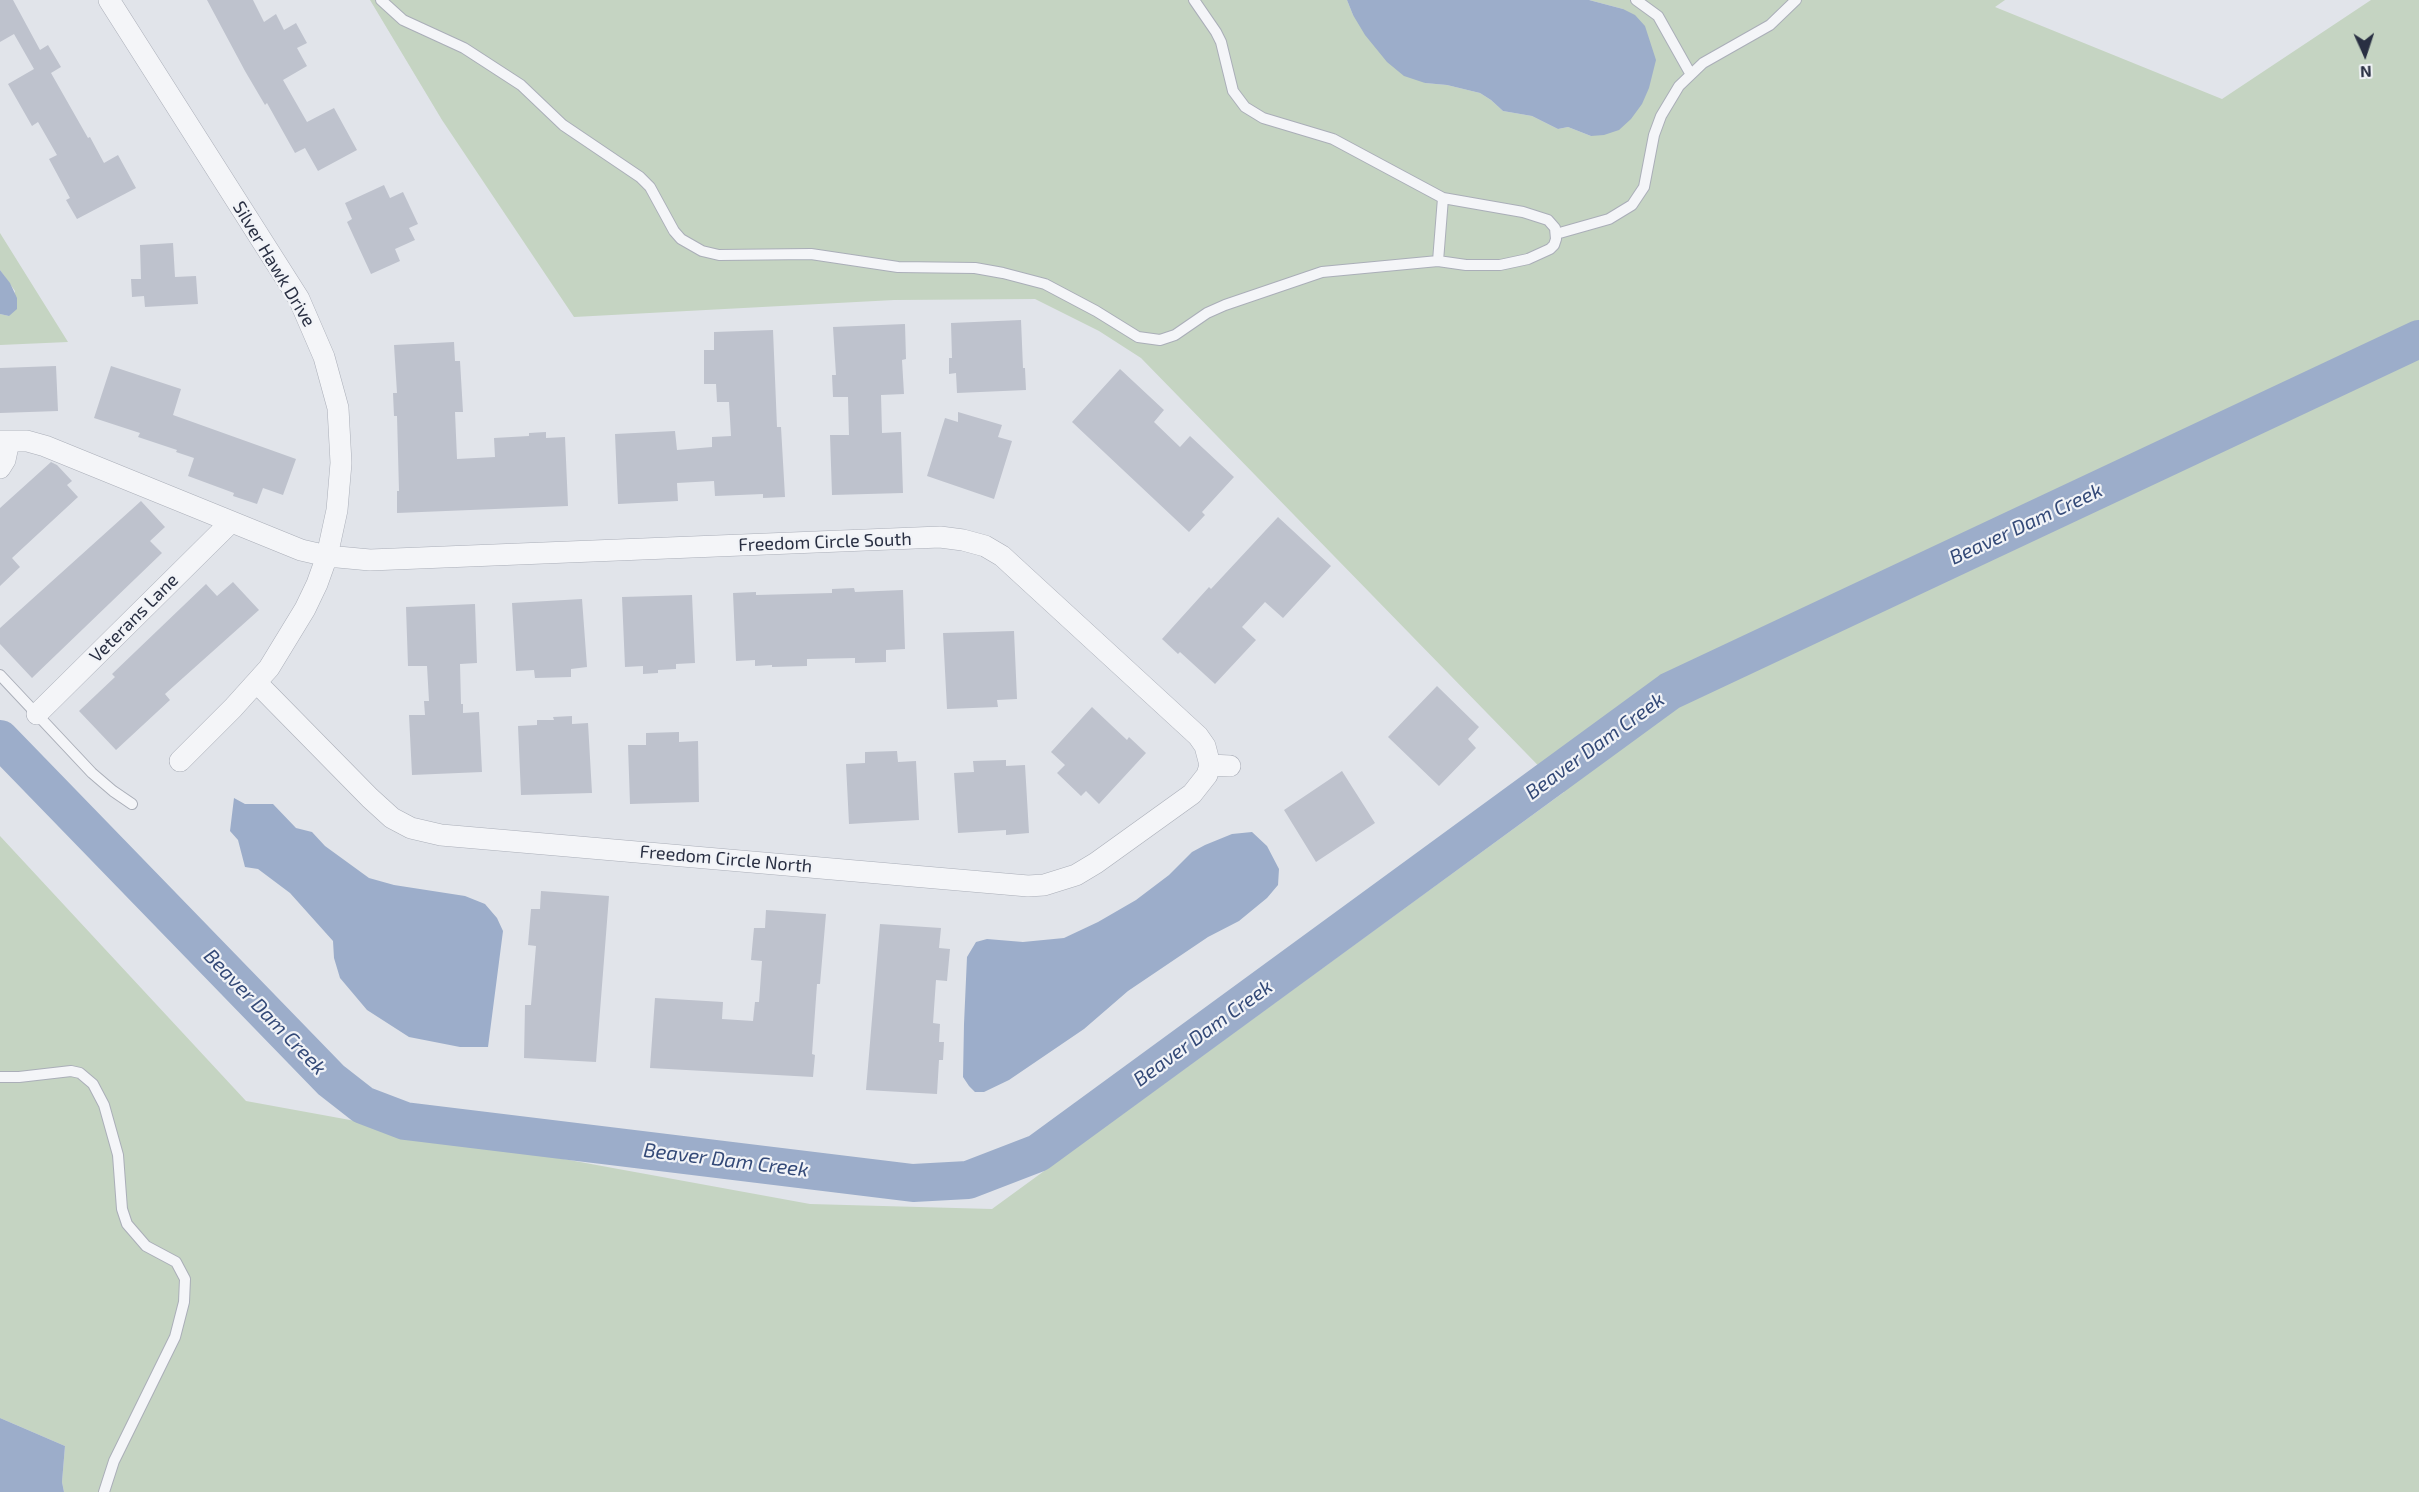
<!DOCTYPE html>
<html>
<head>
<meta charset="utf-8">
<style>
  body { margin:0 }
  #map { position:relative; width:2419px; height:1492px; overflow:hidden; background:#e1e4ea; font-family:"Exo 2",sans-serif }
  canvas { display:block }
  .north { position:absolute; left:2335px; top:24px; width:60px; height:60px; -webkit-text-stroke:4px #f1f3f7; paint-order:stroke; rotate:177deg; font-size:16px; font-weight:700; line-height:24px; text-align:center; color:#292f42 }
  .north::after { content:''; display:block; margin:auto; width:21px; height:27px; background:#292f42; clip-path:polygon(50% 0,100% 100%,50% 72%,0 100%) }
</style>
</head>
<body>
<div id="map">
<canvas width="2419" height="1492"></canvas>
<div class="north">N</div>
</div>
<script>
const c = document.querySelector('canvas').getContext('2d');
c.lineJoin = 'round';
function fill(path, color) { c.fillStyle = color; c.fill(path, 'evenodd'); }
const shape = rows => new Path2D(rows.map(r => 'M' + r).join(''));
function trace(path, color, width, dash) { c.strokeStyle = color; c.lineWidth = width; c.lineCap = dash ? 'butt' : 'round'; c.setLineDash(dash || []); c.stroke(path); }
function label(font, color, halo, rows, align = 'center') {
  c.font = font + ' "Exo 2",sans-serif'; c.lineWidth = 4.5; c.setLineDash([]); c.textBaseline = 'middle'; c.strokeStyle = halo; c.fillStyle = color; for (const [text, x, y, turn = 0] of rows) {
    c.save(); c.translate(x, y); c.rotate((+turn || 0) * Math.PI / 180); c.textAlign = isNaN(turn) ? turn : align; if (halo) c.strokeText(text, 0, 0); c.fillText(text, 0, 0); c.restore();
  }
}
fill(shape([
  [370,0,1347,0,1353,15,1425,83,1447,85,1480,93,1491,100,1503,111,1532,116,1558,129,1568,127,1591,136,1623,9,1589,0,2005,0,1995,7,2222,99,2371,0,2419,0,2419,1492,64,1492,62,1482,65,1446,0,1418,0,836,246,1101,810,1204,992,1209,1564,792,1141,358,1099,331,1035,299,894,300,574,317,442,120],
  [0,233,68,342,0,345,0,314,9,316,15,291,0,270]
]), '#c5d4c2');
fill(shape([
  [1347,0,1589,0,1623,9,1635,15,1645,26,1656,60,1649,88,1642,104,1631,119,1619,130,1604,135,1591,136,1568,127,1558,129,1532,116,1503,111,1491,100,1480,93,1447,85,1425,83,1404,76,1387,62,1365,35,1353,15],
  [0,270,10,283,17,298,17,309,9,316,0,314],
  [234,798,245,804,273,804,296,828,312,832,325,846,369,878,394,885,465,896,485,904,497,918,503,931,488,1047,460,1047,409,1037,367,1010,340,978,334,958,333,941,290,893,258,869,245,867,238,840,230,831],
  [1252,832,1267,846,1279,869,1278,885,1267,898,1239,921,1208,937,1128,991,1084,1029,1009,1080,984,1092,975,1092,969,1086,963,1077,964,1024,967,957,976,942,987,939,1023,942,1064,938,1098,922,1136,900,1169,875,1192,852,1205,845,1232,834],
  [0,1418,65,1446,62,1482,64,1492,0,1492]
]), '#9cadca');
trace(shape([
  [0,739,331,1080,363,1105,405,1121,913,1183,968,1180,1038,1153,1670,691,2419,339]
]), '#9cadca', 38);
fill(shape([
  [0,0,13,0,40,50,48,45,61,67,51,73,88,138,90,137,104,163,118,155,136,188,77,219,66,200,70,198,49,159,57,155,38,122,32,126,8,84,34,69,14,34,0,42],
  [207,0,253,0,264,22,276,14,284,30,296,23,307,43,297,48,307,66,283,80,307,122,334,108,357,150,318,171,305,148,295,153,267,103,265,105,245,71],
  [384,185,390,198,403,192,418,224,409,228,415,240,395,249,400,261,371,274,347,222,352,219,345,203],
  [173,243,175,277,196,276,198,304,145,307,144,296,132,297,131,279,141,279,140,245],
  [1021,320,1023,368,1025,368,1026,390,957,393,956,373,949,374,949,358,952,358,951,323],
  [905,324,906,359,902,360,904,394,881,395,882,433,901,432,903,493,832,495,830,435,849,435,848,397,833,397,832,375,836,375,833,327],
  [773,330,777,427,781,427,785,497,763,498,763,494,715,496,714,481,677,483,678,501,618,504,615,434,675,431,677,450,712,447,712,437,731,436,729,402,717,402,716,384,704,384,704,350,714,350,714,332],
  [454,342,455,361,460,361,463,412,455,412,457,459,495,457,494,438,529,436,529,433,546,432,546,438,565,437,568,506,397,513,397,491,399,491,397,416,394,416,393,393,397,393,394,345],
  [56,366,58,411,0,413,0,368],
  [111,366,181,389,173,415,296,459,283,495,263,488,257,504,233,496,234,493,188,476,194,458,176,452,177,450,138,437,140,433,94,418],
  [1120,369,1164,410,1154,422,1180,447,1190,436,1234,477,1202,512,1205,515,1189,532,1072,422],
  [958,412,1002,425,998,437,1012,441,994,499,927,476,945,418,958,422],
  [51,462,57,465,72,481,67,485,78,497,12,558,20,567,0,586,0,508],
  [141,501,165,527,150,541,162,553,32,678,0,644,0,628],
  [1278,517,1331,566,1283,618,1265,602,1242,627,1256,640,1215,684,1180,652,1178,654,1162,639,1209,587,1211,589],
  [233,582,259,610,165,694,170,700,116,750,79,711,115,677,112,674,206,584,217,596],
  [854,588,855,592,903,590,905,649,886,650,886,662,855,663,855,658,807,659,807,666,772,667,772,665,755,666,755,660,736,661,733,593,756,592,756,595,832,593,832,589],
  [692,595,695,663,676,664,676,669,658,670,658,673,643,674,643,666,625,667,622,597],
  [582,599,587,667,571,669,571,677,535,678,534,670,516,671,512,603],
  [475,604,477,663,460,664,461,704,463,704,463,713,479,712,482,772,412,775,409,715,425,715,424,701,429,701,427,666,408,666,406,607],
  [1014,631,1017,699,997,700,998,707,947,709,943,633],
  [1437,686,1479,727,1468,739,1476,748,1439,786,1388,737],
  [1092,707,1127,740,1129,737,1146,753,1099,804,1086,791,1081,796,1057,773,1065,765,1051,752],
  [572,716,572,724,588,723,592,793,521,795,518,726,537,725,537,720,554,720,553,717],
  [679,732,679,742,698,741,699,802,630,804,628,745,646,745,646,733],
  [897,751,898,762,916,761,919,820,849,824,846,764,865,763,865,752],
  [1006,760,1006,766,1025,765,1029,833,1006,835,1006,830,958,833,954,773,974,772,973,761],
  [1342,771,1375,823,1316,862,1284,810],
  [541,891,609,896,596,1062,524,1058,525,1005,531,1005,536,946,528,945,531,909,540,909],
  [766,910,826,914,820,984,817,984,812,1054,815,1055,813,1077,650,1068,655,998,723,1002,722,1019,753,1021,755,1002,759,1002,762,961,751,960,754,928,765,928],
  [880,924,941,928,939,948,950,949,947,981,936,980,933,1023,940,1024,939,1042,944,1042,943,1060,939,1060,937,1094,866,1090]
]), '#bec2cd');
const lane = shape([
  [381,0,403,20,464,48,521,85,563,125,640,177,650,187,674,231,681,239,702,251,719,255,811,254,898,267,975,268,1003,273,1045,284,1096,311,1138,337,1160,340,1175,335,1207,313,1225,305,1322,272,1438,261,1466,265,1500,265,1528,259,1550,249,1554,245,1556,239,1555,228,1548,220,1523,212,1443,198,1333,139,1263,118,1245,107,1233,91,1221,42,1216,32,1194,0],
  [1636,0,1658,16,1690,73],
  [1556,234,1609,219,1632,205,1644,187,1654,135,1661,116,1679,86,1703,63,1770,25,1796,0],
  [1438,261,1443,198],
  [0,675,92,773,113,791,132,804],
  [0,1077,19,1077,71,1071,80,1073,93,1084,104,1105,118,1155,122,1209,127,1224,146,1246,176,1262,185,1279,184,1302,175,1337,114,1461,104,1492]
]);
const street = shape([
  [109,0,299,299,324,357,338,408,341,463,337,510,327,556,317,584,305,609,269,668,233,708,180,761],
  [0,441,27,441,45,446,301,550,327,556,370,560,940,537,963,540,985,546,1002,556,1198,736,1205,746,1210,765,1230,766],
  [0,468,5,460,9,441],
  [257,683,370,798,392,818,411,828,441,835,1028,886,1044,885,1076,875,1096,863,1192,794,1207,775,1210,765],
  [37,714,231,522]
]);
trace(lane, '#aaaeb8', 12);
trace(street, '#aaaeb8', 22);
trace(lane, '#f4f5f8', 10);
trace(street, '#f4f5f8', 21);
label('18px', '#292f42', '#f1f3f7', [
  ["Silver Hawk Drive",274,264,59],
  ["Freedom Circle South",825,542,-2],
  ["Veterans Lane",134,618,-45],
  ["Freedom Circle North",726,859,5]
]);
label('italic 20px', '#334977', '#f1f3f7', [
  ["Beaver Dam Creek",2026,524,-25],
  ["Beaver Dam Creek",1595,746,-36],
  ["Beaver Dam Creek",265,1012,46],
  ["Beaver Dam Creek",1203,1033,-36],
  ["Beaver Dam Creek",726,1160,7]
]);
</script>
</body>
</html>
